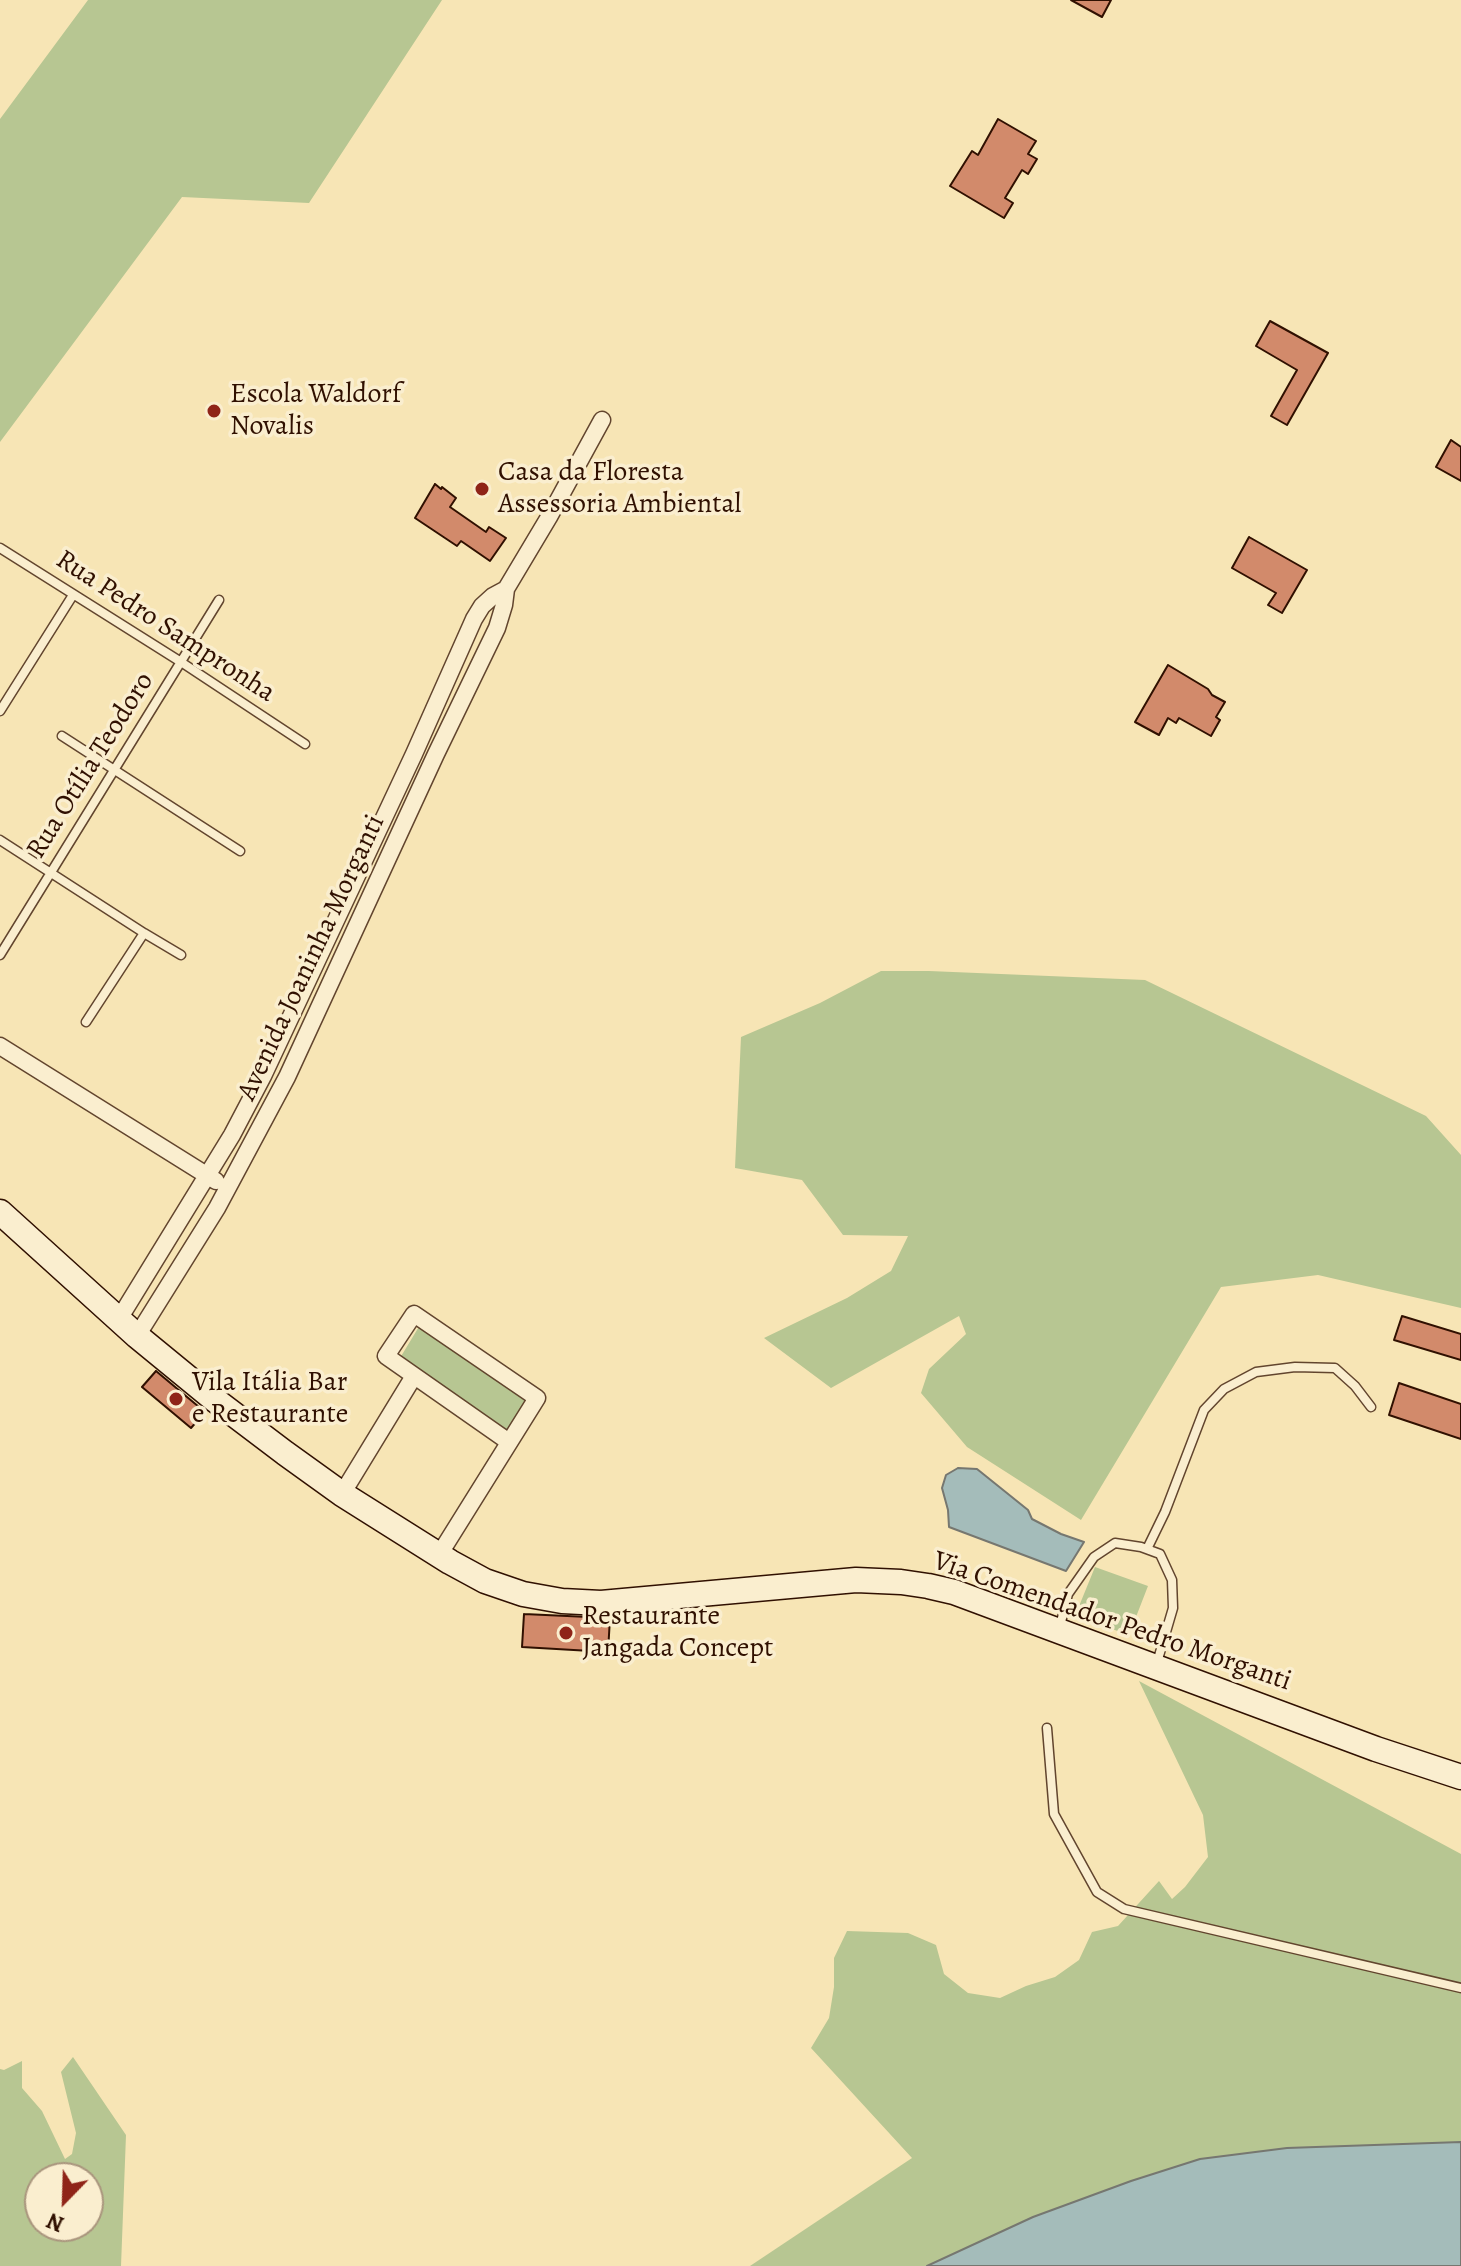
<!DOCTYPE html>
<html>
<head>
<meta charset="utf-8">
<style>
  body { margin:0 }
  #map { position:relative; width:1461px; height:2266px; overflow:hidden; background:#f7e5b5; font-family:Alegreya,serif }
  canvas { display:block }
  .north { position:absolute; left:24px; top:2162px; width:80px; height:80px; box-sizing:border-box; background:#faeecf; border:2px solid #a9957d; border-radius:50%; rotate:203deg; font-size:22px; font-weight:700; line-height:32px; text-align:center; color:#301001 }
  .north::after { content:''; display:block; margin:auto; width:28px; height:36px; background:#8f2418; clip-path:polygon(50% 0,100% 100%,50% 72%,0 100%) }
</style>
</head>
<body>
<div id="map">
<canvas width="1461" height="2266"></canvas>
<div class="north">N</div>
</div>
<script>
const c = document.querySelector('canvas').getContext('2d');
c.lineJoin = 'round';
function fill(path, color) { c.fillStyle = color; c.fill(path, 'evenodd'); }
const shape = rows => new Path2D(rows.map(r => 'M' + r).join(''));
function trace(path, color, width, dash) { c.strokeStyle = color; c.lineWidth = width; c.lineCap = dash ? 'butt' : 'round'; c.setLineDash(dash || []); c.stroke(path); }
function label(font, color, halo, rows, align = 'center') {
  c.font = font + ' Alegreya,serif'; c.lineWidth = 7; c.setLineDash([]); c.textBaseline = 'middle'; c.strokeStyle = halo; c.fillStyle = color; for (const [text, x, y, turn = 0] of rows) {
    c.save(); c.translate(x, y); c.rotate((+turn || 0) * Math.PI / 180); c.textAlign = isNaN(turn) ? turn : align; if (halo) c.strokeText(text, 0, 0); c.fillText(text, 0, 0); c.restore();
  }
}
fill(shape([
  [88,0,442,0,309,203,182,197,0,442,0,119],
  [881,971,929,971,1145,980,1426,1116,1461,1155,1461,1308,1318,1275,1221,1287,1081,1520,967,1447,921,1393,929,1369,966,1334,959,1316,831,1388,764,1338,847,1298,891,1271,908,1236,843,1235,802,1180,735,1168,741,1037,820,1003],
  [420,1325,529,1400,507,1433,400,1358],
  [1095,1567,1148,1586,1129,1635,1075,1616],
  [1139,1681,1461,1854,1461,2142,948,2266,750,2266,912,2158,811,2048,829,2018,834,1987,834,1958,847,1931,908,1933,936,1945,944,1974,968,1993,1000,1998,1026,1986,1055,1977,1079,1960,1092,1932,1118,1926,1159,1881,1172,1899,1185,1887,1208,1857,1203,1815],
  [73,2057,126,2135,121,2266,0,2266,0,2069,4,2070,22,2061,22,2088,42,2111,65,2159,72,2154,76,2133,61,2072],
  [40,2178,88,2178,88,2226,40,2226]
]), '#b7c692');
const water = shape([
  [958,1468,977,1469,1028,1510,1032,1519,1061,1534,1084,1542,1066,1571,949,1527,948,1510,942,1488,946,1475,958,1468],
  [1461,2142,1461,2266,927,2266,1033,2217,1131,2181,1200,2159,1287,2148,1461,2142]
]);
fill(water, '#a4bcba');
trace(water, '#767770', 2);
const building = shape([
  [1071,0,1111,0,1102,17,1071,0],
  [998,119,1036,141,1028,154,1037,159,1028,174,1022,170,1005,198,1013,203,1004,218,950,186,972,151,978,155,998,119],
  [1270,321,1328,353,1287,425,1271,416,1297,370,1256,346,1270,321],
  [1451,440,1461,447,1461,481,1436,467,1451,440],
  [435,484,441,489,442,487,456,498,450,507,486,532,489,527,506,538,490,561,461,541,457,546,415,518,435,484],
  [1249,537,1307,570,1282,613,1268,605,1276,593,1232,568,1249,537],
  [1168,665,1208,689,1212,695,1225,702,1216,717,1220,720,1211,736,1179,718,1176,723,1168,718,1159,735,1135,722,1168,665],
  [1402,1316,1461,1334,1461,1360,1394,1340,1402,1316],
  [156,1371,205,1412,191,1428,142,1387,156,1371],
  [1399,1383,1461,1404,1461,1439,1389,1415,1399,1383],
  [524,1614,610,1618,608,1652,522,1647,524,1614]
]);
fill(building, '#d28a6b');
trace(building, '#301001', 2);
const lane = shape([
  [0,548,181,662,305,744],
  [0,711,73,595],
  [62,736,240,851],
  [0,840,144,933,181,955],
  [0,955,219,600],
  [86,1022,144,933],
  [1147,1549,1165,1512,1204,1410,1224,1389,1256,1372,1295,1367,1335,1368,1355,1386,1371,1407],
  [1059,1630,1068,1594,1094,1557,1115,1543,1141,1547,1160,1554,1172,1580,1173,1608,1156,1666],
  [1047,1728,1054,1814,1097,1892,1124,1909,1461,1988]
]);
const street = shape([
  [0,1046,216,1181],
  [119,1319,232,1135,263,1076,414,754,474,619,482,606,493,596,506,589],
  [137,1336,217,1208,287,1077,436,754,497,628,504,605,506,589,549,517,602,420],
  [342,1494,414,1376],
  [439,1555,537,1398,414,1314,386,1356,509,1442]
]);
const secondary = shape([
  [0,1212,137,1336,215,1400,285,1453,342,1494,450,1562,485,1581,523,1594,562,1601,601,1603,856,1580,901,1582,928,1586,954,1592,1376,1749,1461,1777]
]);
trace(lane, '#62452e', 11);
trace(street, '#62452e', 19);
trace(secondary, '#301001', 27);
trace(lane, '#faeecf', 8);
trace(street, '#faeecf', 16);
trace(secondary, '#faeecf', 24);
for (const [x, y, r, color] of [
  [214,411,8,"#8f2418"],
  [482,489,8,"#8f2418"],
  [176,1399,8,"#8f2418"],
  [566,1633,8,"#8f2418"]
]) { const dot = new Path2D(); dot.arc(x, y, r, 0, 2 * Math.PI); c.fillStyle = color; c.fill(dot); trace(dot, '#faeecf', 3); }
label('28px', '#301001', '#faeecf', [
  ["Escola Waldorf",230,395],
  ["Novalis",230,427],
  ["Casa da Floresta",498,473],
  ["Assessoria Ambiental",498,505],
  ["Vila Itália Bar",192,1383],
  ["e Restaurante",192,1415],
  ["Restaurante",582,1617],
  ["Jangada Concept",582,1649]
], 'left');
label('28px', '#301001', '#faeecf', [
  ["Rua Pedro Sampronha",165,627,33],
  ["Rua Otília Teodoro",91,766,-58],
  ["Avenida Joaninha Morganti",312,958,-65],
  ["Via Comendador Pedro Morganti",1112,1622,19]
]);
</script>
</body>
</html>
